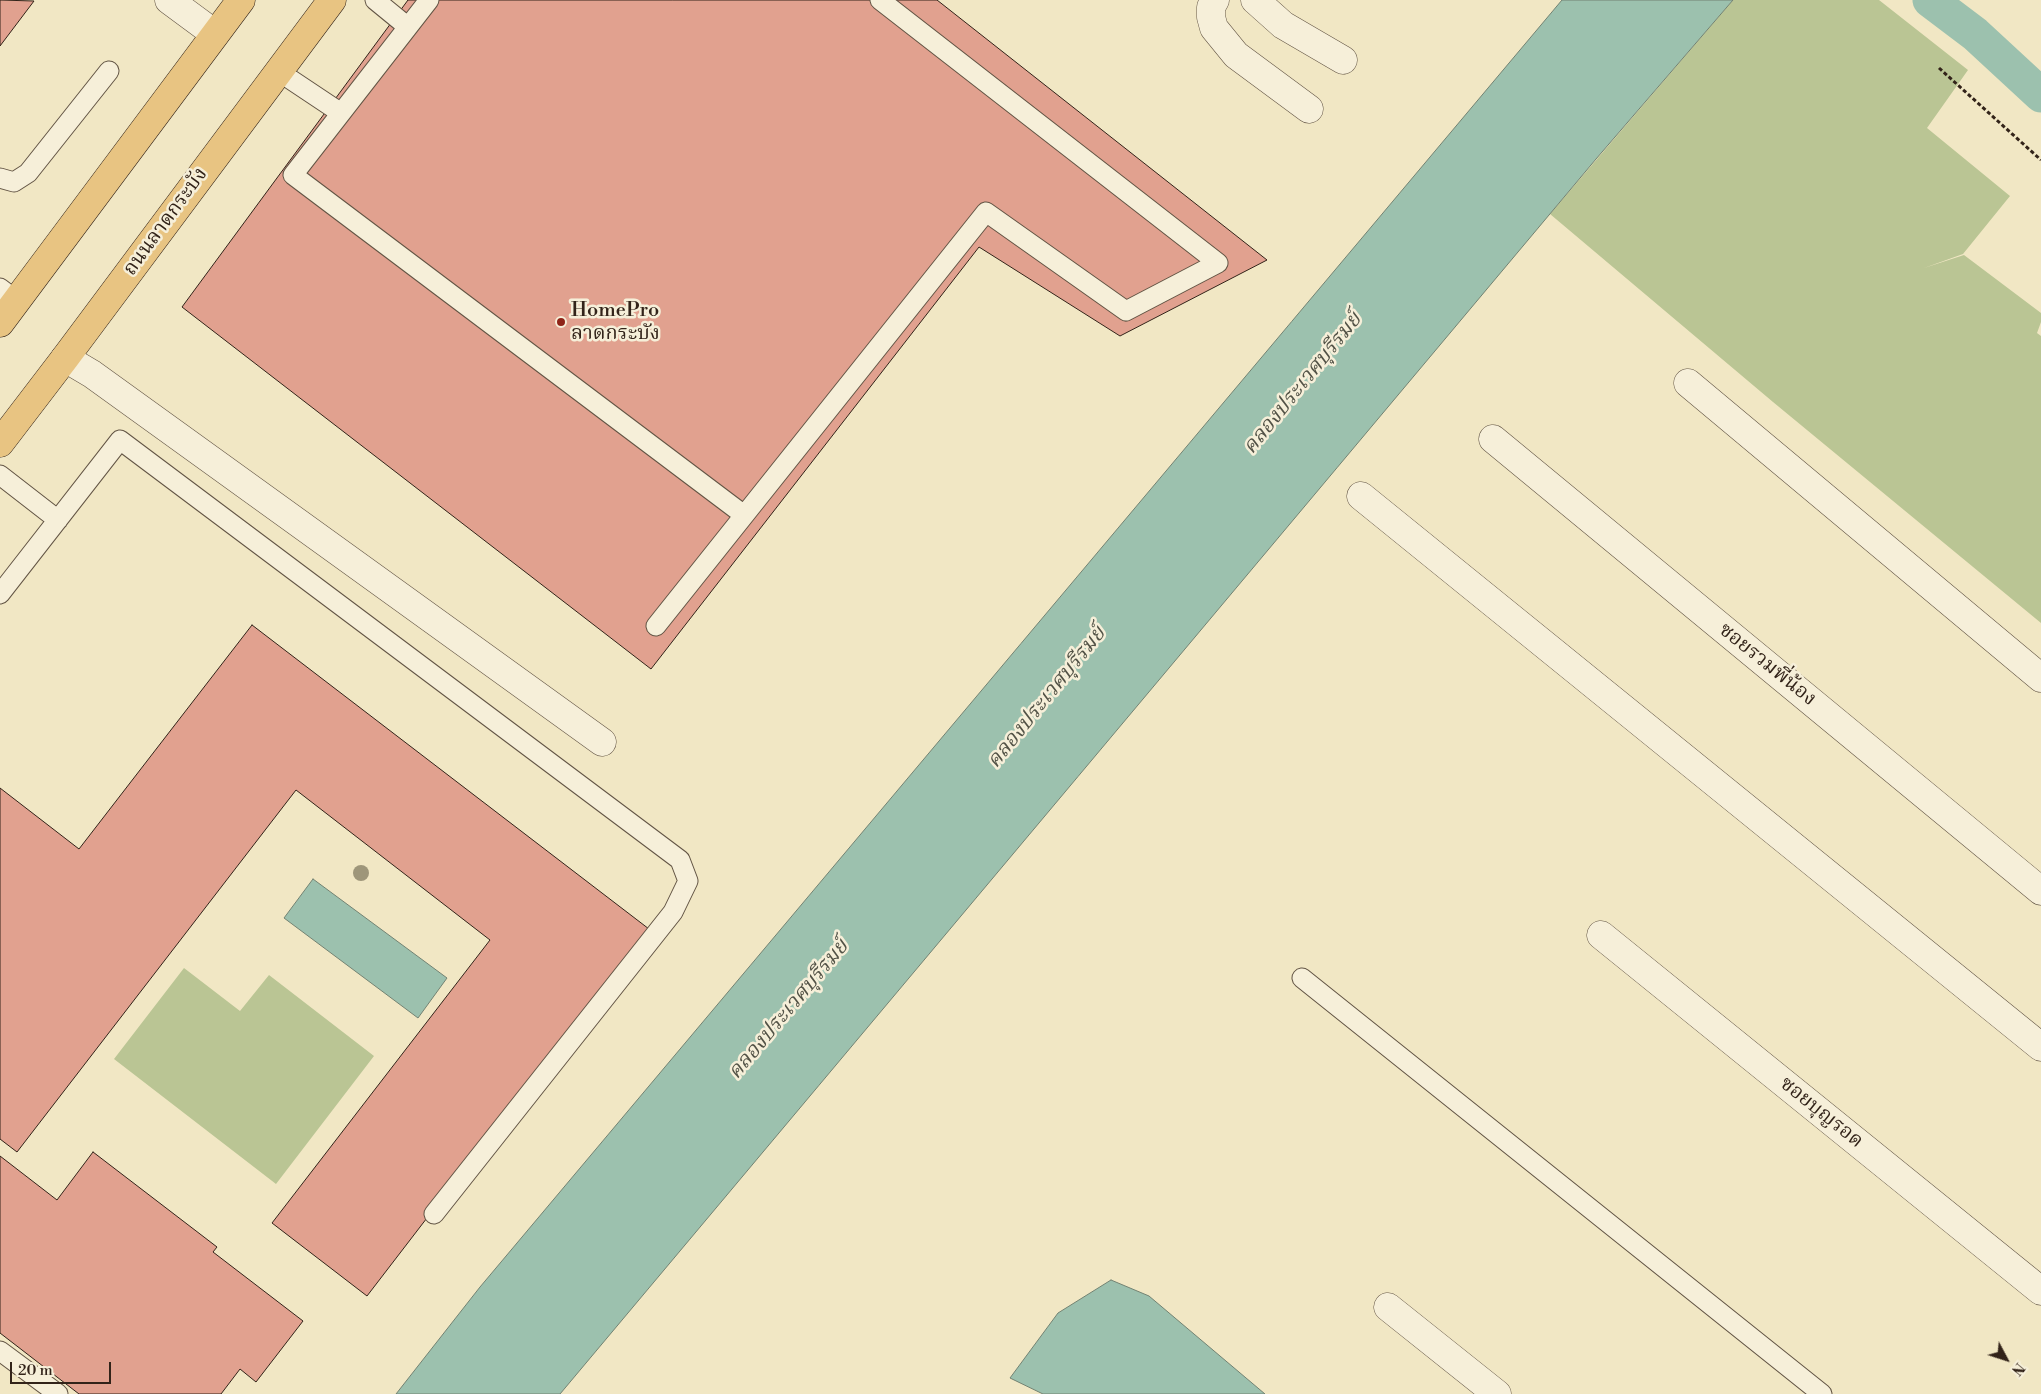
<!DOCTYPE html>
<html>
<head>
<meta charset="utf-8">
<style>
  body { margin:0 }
  #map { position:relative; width:2041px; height:1394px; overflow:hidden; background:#f1e7c4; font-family:"Libre Bodoni",serif }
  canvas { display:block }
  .north { position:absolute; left:1981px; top:1334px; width:50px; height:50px; -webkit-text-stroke:4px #f6efd9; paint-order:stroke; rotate:130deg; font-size:14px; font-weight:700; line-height:20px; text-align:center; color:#322319 }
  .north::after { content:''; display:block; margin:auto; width:18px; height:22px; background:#322319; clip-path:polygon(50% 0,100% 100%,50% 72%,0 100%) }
  .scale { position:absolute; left:10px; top:1362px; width:101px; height:22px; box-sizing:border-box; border:2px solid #322319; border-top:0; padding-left:6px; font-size:15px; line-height:18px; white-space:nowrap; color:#322319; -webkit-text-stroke:4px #f6efd9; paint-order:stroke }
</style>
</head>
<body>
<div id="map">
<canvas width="2041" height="1394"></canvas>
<div class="north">N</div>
<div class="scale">20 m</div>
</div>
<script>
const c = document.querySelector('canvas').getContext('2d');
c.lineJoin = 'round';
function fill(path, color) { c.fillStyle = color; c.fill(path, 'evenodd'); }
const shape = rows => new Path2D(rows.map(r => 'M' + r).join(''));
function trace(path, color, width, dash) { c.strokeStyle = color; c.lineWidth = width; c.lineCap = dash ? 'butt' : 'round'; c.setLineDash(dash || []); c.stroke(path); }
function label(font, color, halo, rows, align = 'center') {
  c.font = font + ' "Libre Bodoni","Noto Serif Thai",serif'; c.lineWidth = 5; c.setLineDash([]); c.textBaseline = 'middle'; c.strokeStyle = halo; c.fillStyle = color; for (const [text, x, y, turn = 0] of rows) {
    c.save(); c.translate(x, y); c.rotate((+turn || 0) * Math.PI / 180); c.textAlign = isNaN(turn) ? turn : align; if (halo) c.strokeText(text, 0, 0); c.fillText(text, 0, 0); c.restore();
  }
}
fill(shape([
  [1733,0,1879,0,1968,70,1927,128,2010,196,1963,254,1924,268,1964,255,2041,313,2041,322,2037,333,2041,336,2041,623,1773,402,1550,214],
  [184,968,240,1011,269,975,374,1056,276,1184,114,1059]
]), '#bac594');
const water = shape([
  [1562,0,1733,0,1596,159,560,1394,396,1394,480,1287,1562,0],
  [313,879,447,978,418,1018,284,918,313,879],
  [1111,1280,1149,1296,1265,1394,1043,1394,1010,1378,1058,1313,1111,1280]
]);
fill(water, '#9cc1ae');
trace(water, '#728272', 1);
trace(shape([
  [1930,0,1975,34,2041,95]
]), '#9cc1ae', 35);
const building = shape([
  [0,0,34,1,0,46,0,0],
  [408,0,937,0,1267,260,1120,336,979,247,651,669,182,307,408,0],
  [252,625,649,929,367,1296,272,1223,490,940,296,790,17,1152,0,1139,0,788,79,849,252,625],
  [93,1152,217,1247,213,1252,303,1321,256,1382,240,1369,221,1394,79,1394,0,1333,0,1156,57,1200,93,1152]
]);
fill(building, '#e1a18f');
trace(building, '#322319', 1);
const lane = shape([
  [375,0,408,27],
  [429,0,293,175,744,515],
  [278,71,341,113],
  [0,178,14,182,28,173,109,71],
  [0,288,17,301],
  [0,475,58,520],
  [0,594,120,440,680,860,688,881,673,912,434,1214],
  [656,626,986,212,1126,311,1218,263,880,0],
  [1302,978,1822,1394],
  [0,1351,58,1394]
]);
const street = shape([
  [169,0,215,34],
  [1215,0,1211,7,1211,17,1214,28,1236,55,1309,109],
  [1255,0,1283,25,1343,60],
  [65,358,92,374,602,742],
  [1688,383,2041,678],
  [1493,439,2041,891],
  [1361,496,2041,1047],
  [1601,935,2041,1291],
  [1388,1307,1497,1394]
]);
const primary = shape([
  [0,323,241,0],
  [0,443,65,358,332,0]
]);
trace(lane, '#625444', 21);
trace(street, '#625444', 29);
trace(primary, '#322319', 29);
trace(shape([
  [1939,68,2041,160]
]), '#322319', 3, [4, 2.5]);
trace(lane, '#f6efd9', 19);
trace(street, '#f6efd9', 28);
trace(primary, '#e8c482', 28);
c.fillStyle = '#9e967a';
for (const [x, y] of [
  [361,873]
]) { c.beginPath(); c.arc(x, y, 8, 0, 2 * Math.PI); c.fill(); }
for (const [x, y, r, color] of [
  [561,322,5,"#8f2418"]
]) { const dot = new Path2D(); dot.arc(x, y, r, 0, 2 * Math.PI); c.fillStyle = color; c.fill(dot); trace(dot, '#f6efd9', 2); }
label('20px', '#322319', '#f6efd9', [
  ["ถนนลาดกระบัง",166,222,-54],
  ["ซอยรวมพี่น้อง",1767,665,39],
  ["ซอยบุญรอด",1821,1113,39]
]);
label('20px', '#322319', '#f6efd9', [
  ["HomePro",571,311],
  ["ลาดกระบัง",571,334]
], 'left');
label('italic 21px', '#525246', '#f6efd9', [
  ["คลองประเวศบุรีรมย์",1303,384,-51],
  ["คลองประเวศบุรีรมย์",1047,698,-51],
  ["คลองประเวศบุรีรมย์",789,1010,-50]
]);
</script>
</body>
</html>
